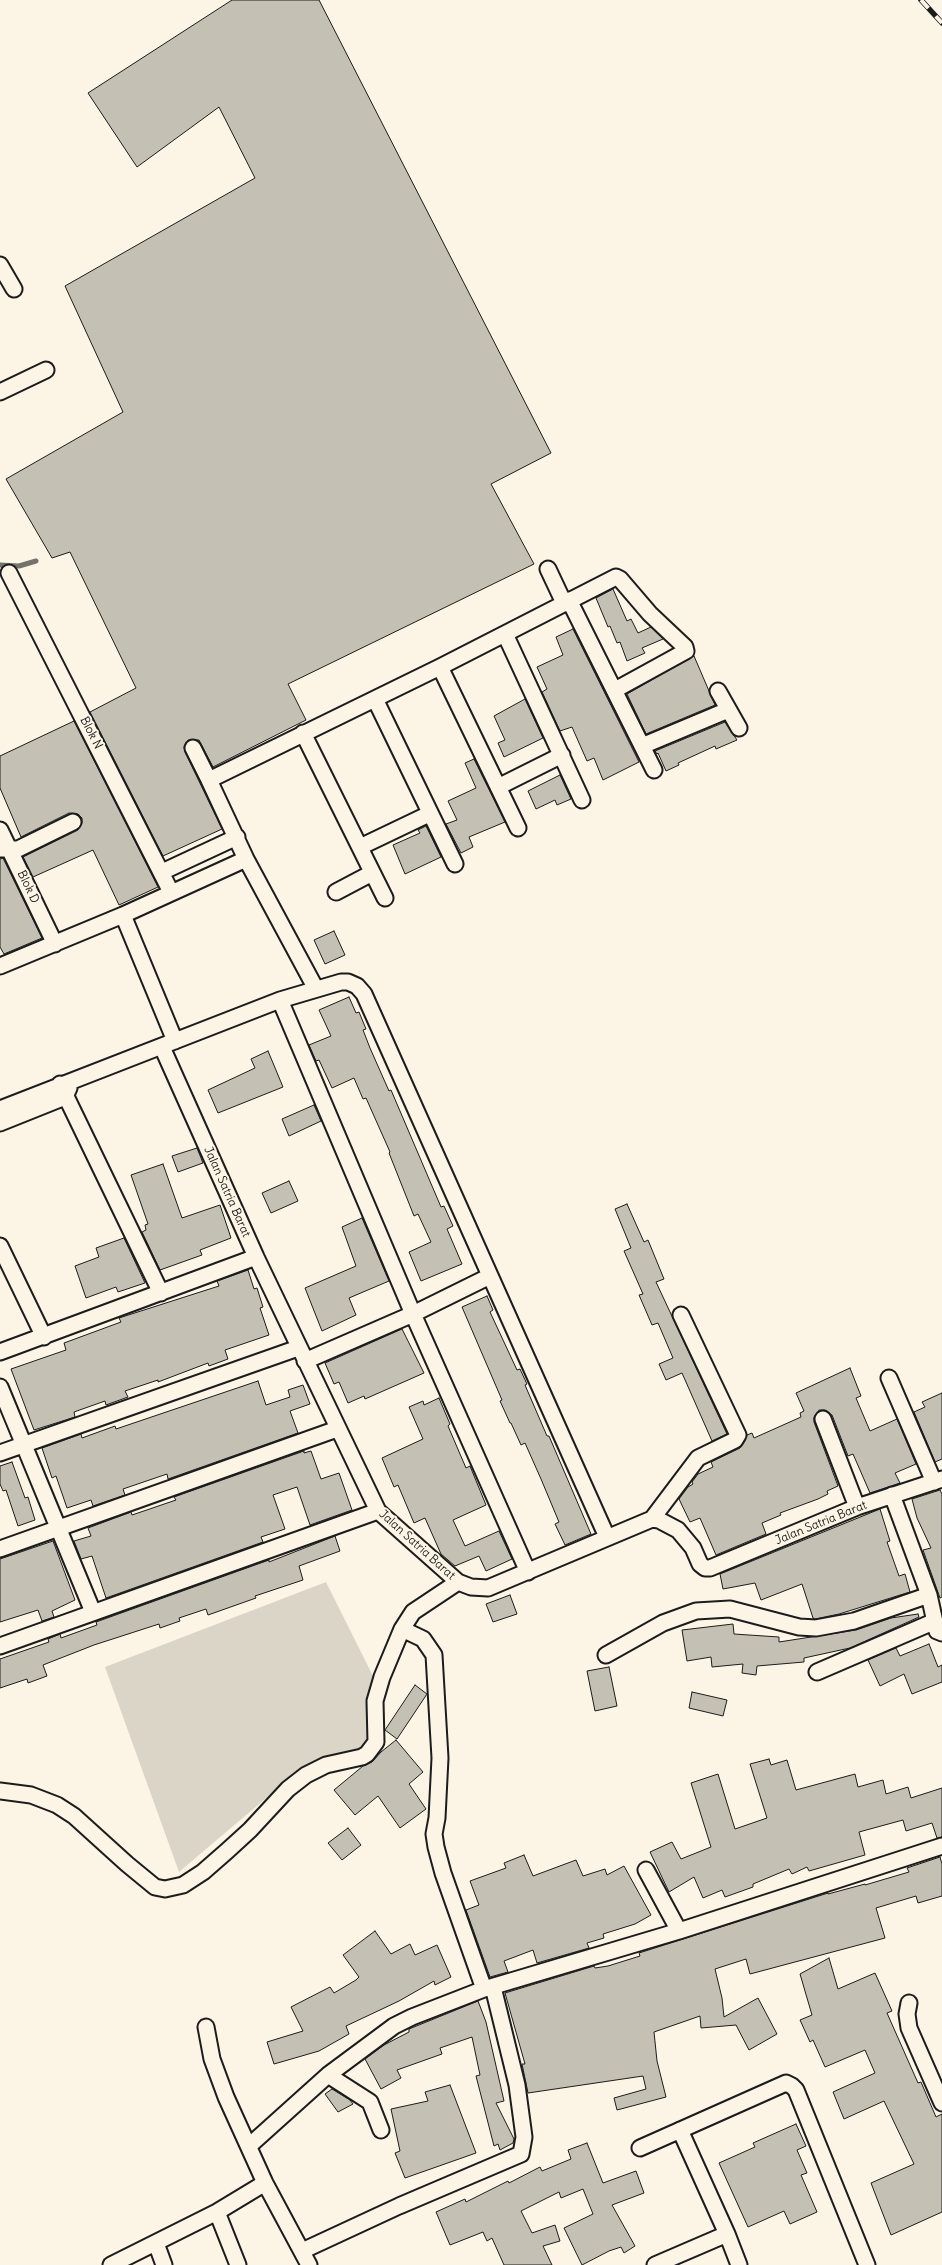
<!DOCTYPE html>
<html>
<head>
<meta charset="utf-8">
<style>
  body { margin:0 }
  canvas { display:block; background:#fcf5e5 }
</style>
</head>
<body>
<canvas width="942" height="2265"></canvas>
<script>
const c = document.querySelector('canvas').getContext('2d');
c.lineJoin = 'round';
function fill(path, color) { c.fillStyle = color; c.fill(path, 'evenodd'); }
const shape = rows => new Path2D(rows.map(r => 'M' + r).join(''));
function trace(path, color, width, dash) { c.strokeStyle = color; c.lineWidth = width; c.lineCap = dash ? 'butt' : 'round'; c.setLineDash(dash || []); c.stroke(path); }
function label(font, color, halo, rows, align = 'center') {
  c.font = font + ' Delius,sans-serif'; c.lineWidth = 4; c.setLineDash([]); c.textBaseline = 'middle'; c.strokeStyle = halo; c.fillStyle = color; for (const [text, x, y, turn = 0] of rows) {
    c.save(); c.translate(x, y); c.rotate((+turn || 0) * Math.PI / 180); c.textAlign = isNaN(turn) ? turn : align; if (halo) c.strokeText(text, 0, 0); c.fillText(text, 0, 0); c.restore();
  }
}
fill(shape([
  [326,1582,374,1678,368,1700,368,1740,358,1749,327,1756,298,1771,179,1872,105,1667]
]), '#dbd5c8');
trace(shape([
  [0,565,19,566,36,561]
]), '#75726c', 5);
const building = shape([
  [232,0,319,0,551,453,491,484,534,564,288,684,306,720,213,767,199,740,188,740,184,747,185,752,222,829,163,856,90,712,136,688,70,552,52,558,6,479,123,412,65,286,255,178,219,107,137,167,88,93,232,0],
  [613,589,627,621,631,619,638,633,651,627,663,639,642,648,645,653,627,661,620,642,617,643,610,626,608,627,596,598,613,589],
  [573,629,639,762,603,780,594,758,587,761,572,727,560,731,542,692,547,689,537,667,563,655,556,637,573,629],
  [694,656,715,705,646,734,627,694,694,656],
  [525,699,543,738,504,757,498,743,505,740,494,716,525,699],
  [74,721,158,887,119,905,93,850,33,877,23,857,78,830,82,823,82,818,78,814,69,813,21,837,0,788,0,756,74,721],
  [725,722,737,740,716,749,715,746,678,763,679,765,666,771,658,753,657,754,655,751,725,722],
  [474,759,505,822,469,837,473,847,461,853,446,824,457,820,448,801,476,788,465,763,474,759],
  [560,775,571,799,557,805,555,800,536,809,528,791,560,775],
  [426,826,441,857,405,874,393,845,420,833,418,830,426,826],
  [3,858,42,938,4,954,0,947,0,859,3,858],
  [334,931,345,955,325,964,314,940,334,931],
  [349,997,356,1013,359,1012,366,1029,363,1030,370,1048,389,1091,391,1090,441,1207,444,1206,453,1226,447,1229,462,1264,421,1281,409,1252,431,1242,418,1214,414,1216,389,1153,390,1152,366,1098,363,1099,354,1078,332,1088,319,1060,316,1061,309,1045,331,1036,319,1010,349,997],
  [268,1051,283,1087,218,1113,208,1090,255,1068,251,1059,268,1051],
  [314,1105,321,1121,289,1136,282,1119,314,1105],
  [197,1148,203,1163,178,1172,172,1156,197,1148],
  [163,1164,182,1218,220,1205,231,1238,200,1250,202,1255,160,1270,142,1232,146,1230,145,1225,148,1224,131,1175,163,1164],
  [289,1181,298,1201,271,1213,262,1193,289,1181],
  [627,1204,644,1242,648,1240,664,1279,656,1282,727,1434,712,1441,682,1373,666,1380,659,1364,673,1358,658,1323,652,1325,639,1295,643,1294,624,1251,631,1248,615,1209,627,1204],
  [362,1218,389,1281,349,1298,356,1315,322,1331,305,1288,356,1266,342,1227,362,1218],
  [124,1238,145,1283,118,1292,116,1287,86,1298,75,1266,99,1257,96,1248,124,1238],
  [248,1270,254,1289,257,1288,263,1307,260,1308,269,1335,225,1350,228,1359,209,1366,208,1363,158,1382,158,1380,125,1391,128,1397,106,1405,105,1401,74,1412,75,1417,34,1430,11,1369,66,1350,64,1343,121,1322,119,1318,219,1286,217,1281,248,1270],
  [487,1296,493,1310,490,1312,517,1370,520,1369,527,1384,525,1385,547,1436,549,1436,591,1534,565,1545,555,1524,559,1522,541,1479,525,1443,521,1445,511,1423,510,1423,500,1401,502,1400,462,1307,487,1296],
  [402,1329,424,1373,365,1399,364,1396,348,1403,339,1382,334,1384,325,1363,402,1329],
  [850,1368,861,1396,856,1398,870,1431,897,1419,916,1464,895,1473,900,1483,870,1493,853,1454,848,1456,832,1415,825,1410,819,1410,814,1417,814,1422,838,1486,827,1491,828,1494,818,1499,780,1513,781,1515,762,1523,766,1534,716,1555,700,1518,690,1522,679,1499,688,1487,693,1484,692,1482,698,1474,713,1467,711,1462,740,1448,747,1435,752,1433,754,1438,801,1417,800,1413,804,1411,796,1393,850,1368],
  [258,1381,266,1405,290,1397,288,1390,303,1385,310,1404,290,1411,298,1433,168,1479,167,1474,123,1489,125,1495,93,1506,91,1500,67,1508,56,1476,52,1478,42,1448,81,1434,82,1438,115,1426,116,1429,258,1381],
  [942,1393,942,1459,935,1462,914,1412,925,1407,922,1402,942,1393],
  [439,1398,450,1424,448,1426,466,1468,470,1466,486,1505,453,1520,465,1546,499,1531,512,1559,486,1571,479,1556,455,1566,441,1554,425,1518,414,1523,398,1485,394,1487,382,1458,423,1439,409,1407,423,1401,424,1405,439,1398],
  [304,1451,304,1453,311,1451,321,1479,339,1473,352,1510,310,1525,297,1487,273,1495,285,1529,261,1537,263,1542,106,1598,92,1556,81,1559,74,1541,91,1536,88,1528,131,1512,132,1515,176,1500,174,1497,304,1451],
  [12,1462,25,1498,28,1497,35,1520,18,1526,6,1490,3,1491,0,1484,0,1466,12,1462],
  [940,1490,942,1494,942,1597,940,1598,923,1550,931,1548,917,1518,912,1499,940,1490],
  [880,1509,890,1541,887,1542,899,1576,905,1574,910,1592,839,1614,815,1619,813,1618,802,1584,761,1600,755,1583,723,1589,720,1574,880,1509],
  [335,1536,340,1551,299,1566,303,1580,255,1596,256,1598,208,1615,206,1609,179,1618,180,1621,160,1628,159,1624,94,1645,43,1665,47,1676,28,1683,27,1679,0,1688,0,1659,49,1642,48,1639,60,1634,61,1638,97,1625,96,1622,269,1560,269,1562,335,1536],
  [53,1541,75,1600,52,1611,54,1617,42,1621,38,1610,0,1622,0,1559,53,1541],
  [510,1595,517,1614,493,1622,486,1604,510,1595],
  [918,1614,919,1617,850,1648,804,1658,804,1662,757,1666,756,1675,742,1673,743,1664,712,1667,711,1657,687,1661,682,1630,733,1624,734,1634,779,1637,779,1642,856,1630,891,1618,918,1614],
  [929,1644,938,1667,942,1665,942,1682,912,1694,904,1674,880,1686,868,1660,896,1648,900,1656,929,1644],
  [609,1667,617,1706,595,1711,587,1671,609,1667],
  [415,1685,427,1694,397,1739,385,1730,415,1685],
  [692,1692,727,1700,723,1716,689,1708,692,1692],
  [396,1740,423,1772,409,1784,426,1809,400,1828,378,1796,355,1815,334,1790,363,1766,372,1762,381,1752,396,1740],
  [769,1759,771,1765,787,1760,796,1790,855,1774,858,1787,883,1780,886,1794,908,1787,911,1798,942,1788,942,1837,937,1838,932,1823,906,1831,903,1820,859,1832,865,1855,809,1871,807,1867,792,1874,789,1869,753,1884,753,1887,725,1897,722,1890,703,1898,694,1877,669,1892,650,1852,672,1842,681,1859,711,1847,691,1783,718,1774,735,1829,767,1818,750,1764,769,1759],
  [348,1828,361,1845,342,1860,328,1843,348,1828],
  [524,1855,533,1876,576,1860,583,1876,605,1869,607,1875,624,1866,651,1915,635,1924,603,1934,604,1938,587,1943,589,1948,537,1963,533,1950,504,1961,508,1972,490,1977,466,1910,479,1905,470,1881,506,1868,504,1863,524,1855],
  [940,1857,942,1864,942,1896,918,1903,916,1896,876,1908,885,1938,750,1974,746,1959,715,1969,722,1998,724,2017,758,1998,777,2034,749,2050,736,2025,701,2028,700,2016,654,2032,657,2061,666,2097,617,2110,614,2098,646,2089,643,2076,528,2093,522,2064,525,2064,505,1993,594,1966,595,1968,608,1966,640,1956,639,1953,828,1893,828,1894,865,1884,865,1885,909,1872,907,1868,940,1857],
  [375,1931,391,1954,410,1944,415,1955,437,1945,451,1977,435,1985,434,1981,399,2001,346,2026,349,2034,319,2051,274,2064,267,2042,303,2031,291,2007,330,1987,334,1993,356,1980,359,1977,343,1955,375,1931],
  [829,1958,838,1989,875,1973,892,2011,887,2013,918,2083,921,2082,936,2117,942,2114,942,2212,891,2235,871,2183,914,2164,884,2101,844,2119,833,2092,875,2073,865,2050,825,2067,813,2040,810,2042,800,2020,812,2015,800,1974,829,1958],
  [478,2001,486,2022,504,2101,496,2103,514,2139,513,2143,500,2150,498,2144,494,2146,476,2076,480,2075,472,2037,440,2048,442,2054,397,2070,401,2078,381,2089,365,2059,384,2045,409,2032,409,2029,478,2001],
  [450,2085,476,2153,405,2178,395,2153,400,2151,391,2109,428,2101,425,2092,450,2085],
  [332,2089,350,2100,353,2104,338,2112,325,2094,332,2089],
  [796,2124,806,2146,797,2150,807,2173,801,2175,817,2212,790,2224,784,2211,748,2227,719,2163,755,2147,753,2143,796,2124],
  [587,2143,603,2183,636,2171,644,2193,612,2205,635,2246,624,2253,621,2247,609,2251,582,2265,564,2228,593,2214,583,2189,561,2198,559,2192,521,2211,532,2233,555,2225,560,2241,543,2246,552,2265,504,2265,492,2238,487,2241,483,2232,450,2245,436,2212,465,2199,466,2202,508,2181,509,2183,540,2167,542,2171,571,2159,568,2150,587,2143]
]);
fill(building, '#c4c0b3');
trace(building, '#1c1c1c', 1);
const minor = shape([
  [0,265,14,289],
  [0,392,46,370],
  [548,569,564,603],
  [9,573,171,892],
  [569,600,654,770],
  [505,634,582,800],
  [440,667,518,828],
  [718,691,739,728],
  [375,699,455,864],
  [303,733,385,898],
  [642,746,728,710],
  [193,748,209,780],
  [498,787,562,755],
  [0,830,55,944],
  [360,847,429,814],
  [1,849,18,849,73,822],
  [162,872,237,837],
  [336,892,372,873],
  [123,915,175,1041],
  [0,966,123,915,246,859],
  [316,989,246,859,209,780,440,667,616,577,620,579,650,614,685,647,686,651,615,690],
  [280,1000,413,1314,528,1572],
  [162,1047,256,1257,378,1511,458,1582,471,1587,488,1588,652,1519,659,1520,678,1530,693,1548,700,1564,705,1568,710,1568,857,1507,942,1479],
  [60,1084,161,1293],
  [0,1109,280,1000,341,982,348,982,357,986,364,994,607,1537],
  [0,1123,65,1097,69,1088],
  [0,1246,44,1337],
  [0,1352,256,1257],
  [305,1361,413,1314,490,1276],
  [889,1378,934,1482],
  [0,1387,93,1612],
  [823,1419,857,1507],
  [0,1453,298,1348],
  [892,1495,929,1595,937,1631,942,1633],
  [652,1519,698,1458,735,1440,738,1435,681,1315],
  [0,1549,337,1429],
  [402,1629,423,1639,434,1655,440,1758,437,1818,434,1834,436,1847,443,1873,484,1989],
  [0,1646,378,1511],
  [606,1655,663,1623,696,1611,730,1609,799,1627,816,1628,854,1621,929,1595],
  [817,1672,933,1622],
  [0,1791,31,1795,57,1805,74,1816,127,1864,155,1887,165,1889,183,1885,203,1872,227,1851,250,1830,288,1789,306,1775,326,1765,362,1757,367,1754,376,1742,375,1701,382,1677,402,1629,413,1612,458,1582],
  [646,1870,679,1931],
  [909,2003,907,2014,909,2028,942,2103],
  [206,2027,212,2059,226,2097,265,2183,309,2265],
  [328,2075,370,2102,381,2130],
  [680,2130,727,2234,739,2265],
  [249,2146,328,2075,394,2026,412,2017,484,1989,679,1931,942,1846],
  [640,2148,786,2083,792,2086,796,2090,867,2265],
  [217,2212,238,2265],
  [156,2243,164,2265],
  [302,2251,399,2206,521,2154,524,2137,517,2085,493,1987],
  [111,2265,217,2212,265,2183],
  [655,2265,727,2234]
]);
trace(minor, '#1c1c1c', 19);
trace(minor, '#fcf5e5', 15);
const rail = shape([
  [921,0,942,23]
]);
trace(rail, '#1c1c1c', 5.5);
trace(rail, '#fcf5e5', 4, [11]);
label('12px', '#1c1c1c', '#fcf5e5', [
  ["Blok N",91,733,63],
  ["Blok D",28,887,64],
  ["Jalan Satria Barat",227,1192,66],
  ["Jalan Satria Barat",821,1523,-22],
  ["Jalan Satria Barat",417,1545,42]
]);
</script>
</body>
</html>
